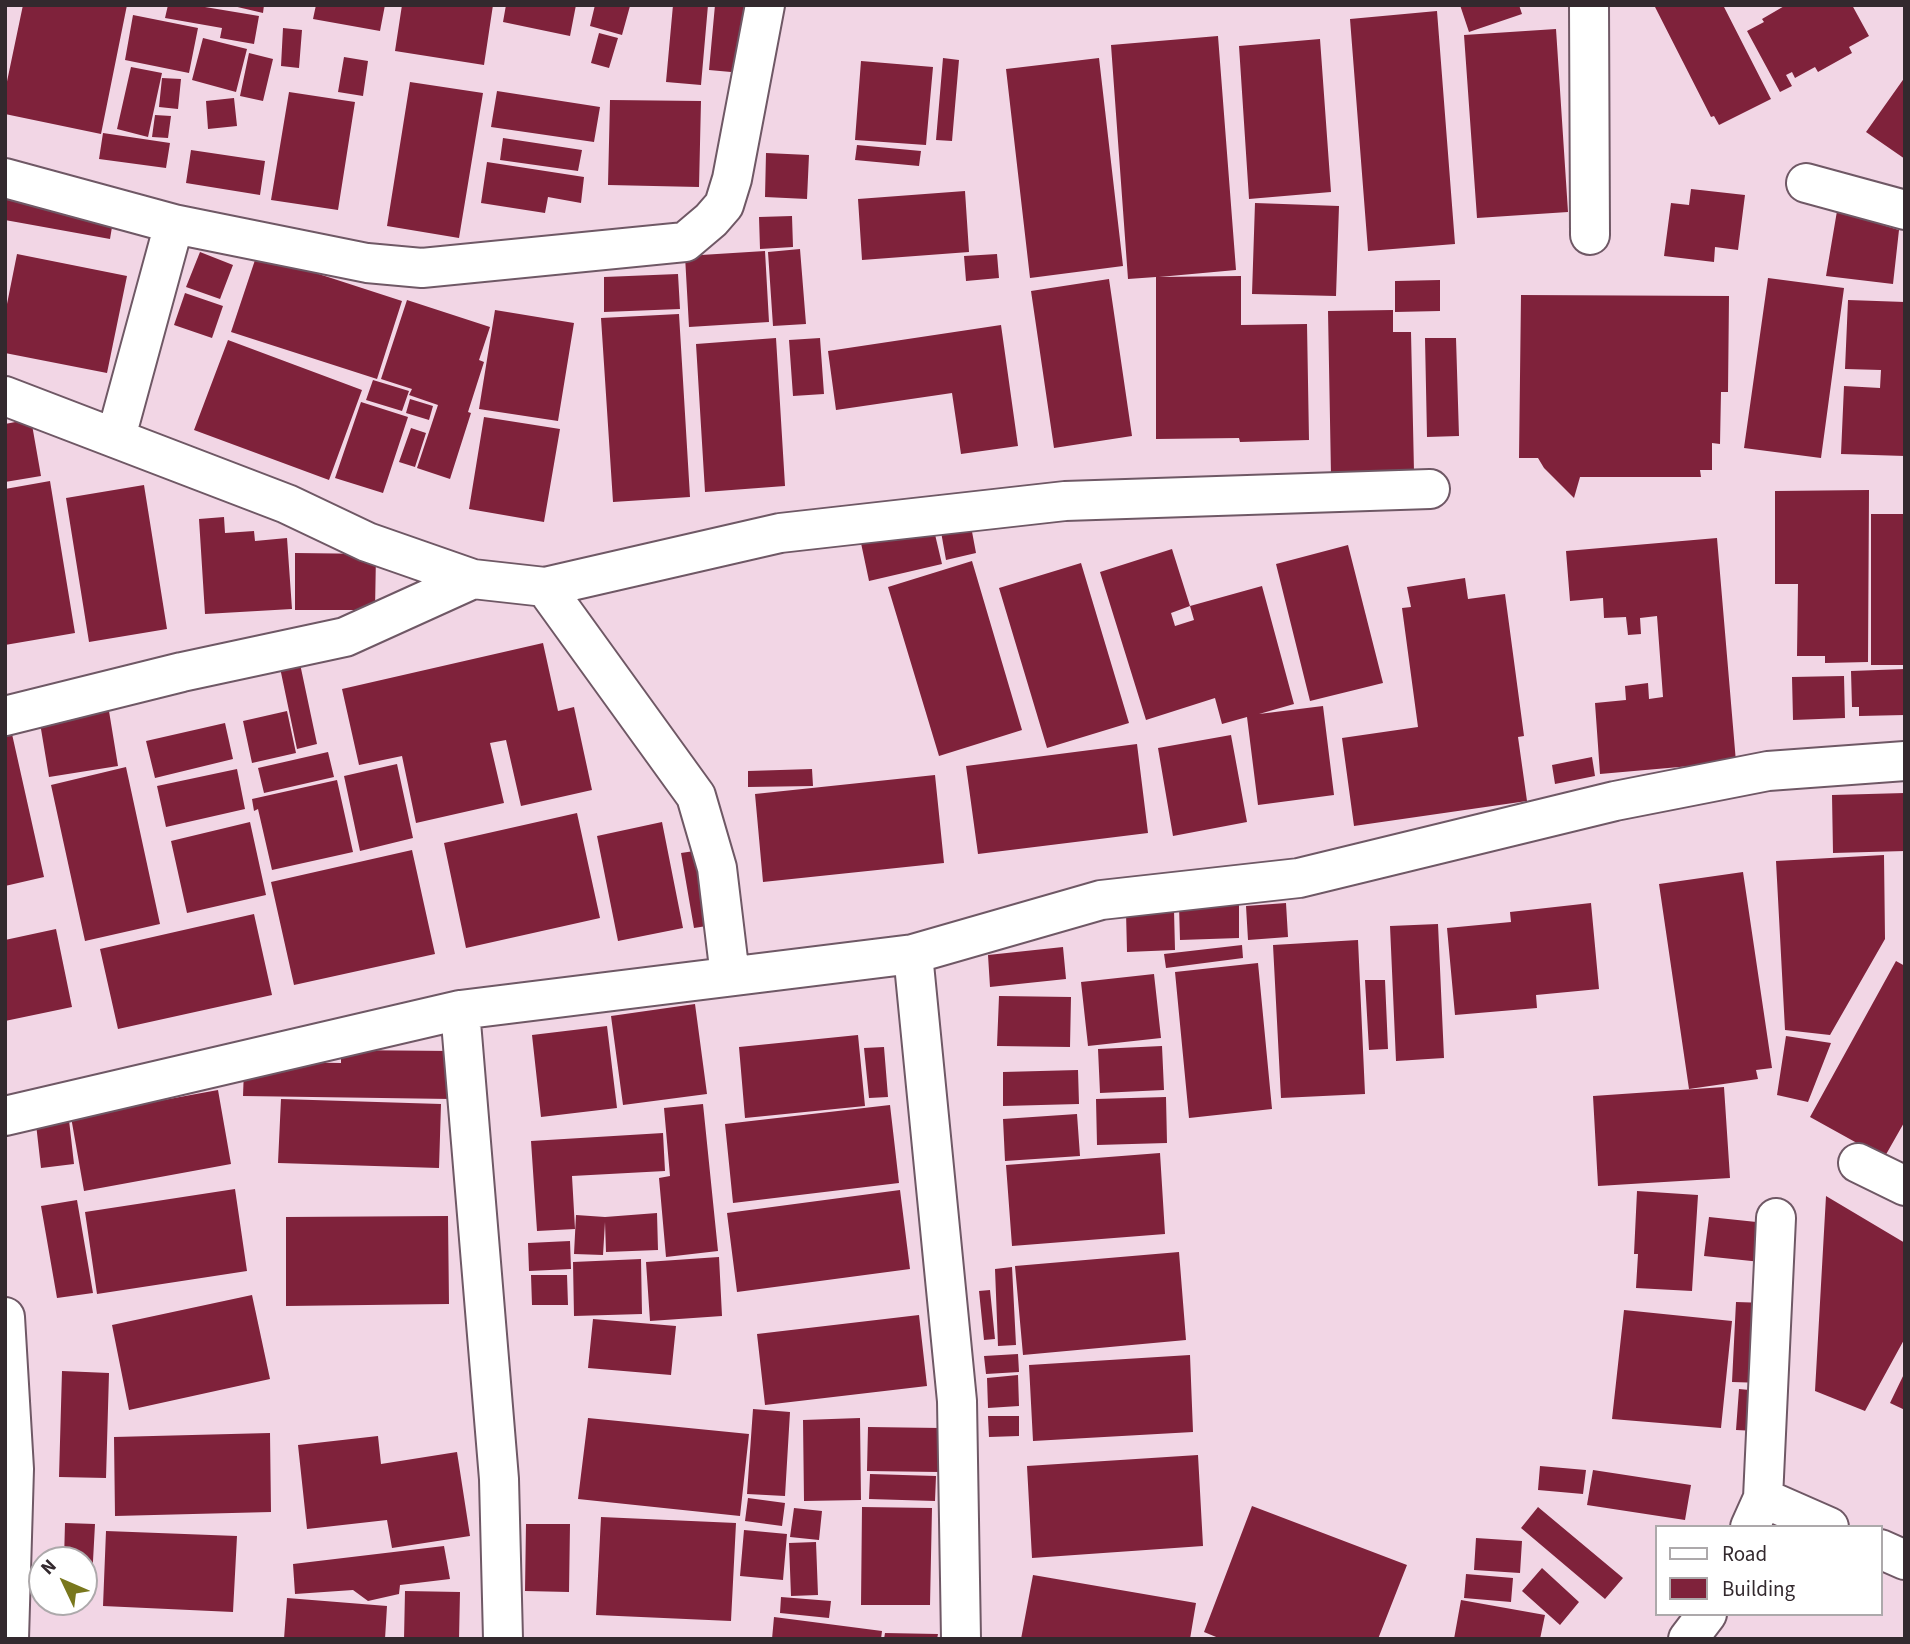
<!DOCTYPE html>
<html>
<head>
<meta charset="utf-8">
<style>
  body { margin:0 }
  #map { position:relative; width:1910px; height:1644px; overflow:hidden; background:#f2d6e5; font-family:"Source Sans 3",sans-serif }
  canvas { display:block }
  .frame { position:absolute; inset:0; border:7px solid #33292e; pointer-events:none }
  .legend { position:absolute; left:1655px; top:1525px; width:228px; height:91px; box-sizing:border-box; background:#fff; border:2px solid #ada9ab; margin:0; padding:9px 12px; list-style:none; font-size:21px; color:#33292e }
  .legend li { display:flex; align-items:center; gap:14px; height:35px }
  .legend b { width:35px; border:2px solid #ada9ab }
  .north { position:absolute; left:28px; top:1546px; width:70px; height:70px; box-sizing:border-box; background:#fff; border:2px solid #ada9ab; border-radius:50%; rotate:314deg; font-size:19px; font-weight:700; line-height:28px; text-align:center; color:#33292e }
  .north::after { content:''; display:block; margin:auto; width:24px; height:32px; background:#79771d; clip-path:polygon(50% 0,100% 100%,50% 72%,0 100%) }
</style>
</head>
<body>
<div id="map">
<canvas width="1910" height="1644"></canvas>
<div class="frame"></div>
<ul class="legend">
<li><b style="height:9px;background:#fff"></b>Road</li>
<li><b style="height:19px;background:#7f223b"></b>Building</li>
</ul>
<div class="north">N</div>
</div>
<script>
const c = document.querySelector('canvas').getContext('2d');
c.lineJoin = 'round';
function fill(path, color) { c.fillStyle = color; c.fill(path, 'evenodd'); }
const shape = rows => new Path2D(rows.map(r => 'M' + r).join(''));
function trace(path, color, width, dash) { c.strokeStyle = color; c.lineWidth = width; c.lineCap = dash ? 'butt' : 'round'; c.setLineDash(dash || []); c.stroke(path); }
fill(shape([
  [23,5,127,5,101,134,5,114,5,91],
  [168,5,193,5,259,16,254,44,220,38,222,28,165,18],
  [229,5,264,5,263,13],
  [316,5,385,5,380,31,313,19],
  [402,5,493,5,484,65,395,51],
  [506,5,576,5,570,36,503,22],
  [595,5,630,6,622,35,590,26],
  [673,5,708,5,701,85,666,82],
  [715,5,749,5,742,73,709,70],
  [1460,5,1519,5,1522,14,1469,32],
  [1654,5,1723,5,1771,99,1719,125,1714,116,1711,117],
  [1786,5,1852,5,1869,36,1849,47,1852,53,1818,72,1815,67,1795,78,1792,72,1786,75,1792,86,1780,92,1747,31,1764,22,1762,19],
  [1437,11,1455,244,1368,251,1350,19],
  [133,15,198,28,189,73,125,60],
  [283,28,302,30,299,68,281,66],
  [1556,29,1568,212,1477,218,1464,35],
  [599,33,618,38,609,68,591,63],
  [1218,36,1236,270,1159,277,1241,276,1241,325,1307,324,1309,440,1240,442,1239,438,1156,439,1156,277,1128,279,1111,45],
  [203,38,247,49,236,92,192,80],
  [1320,39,1331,192,1249,199,1239,46],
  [249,53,273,59,263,101,240,96],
  [344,57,368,61,363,96,338,92],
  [943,58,959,60,952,141,936,140],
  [1099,58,1123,266,1030,278,1006,69],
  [861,61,933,67,926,145,855,140],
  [131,67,162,73,148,137,117,129],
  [1905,77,1905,159,1866,132],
  [162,78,181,79,178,109,159,107],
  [410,82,483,93,459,238,387,226],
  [497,91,600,107,594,142,491,127],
  [289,92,355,102,338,210,271,200],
  [234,98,237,126,208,129,206,101],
  [610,100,701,101,699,187,608,185],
  [155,115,171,116,168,138,152,137],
  [103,133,170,143,166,168,99,159],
  [503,138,582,150,578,171,500,160],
  [857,145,921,151,919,166,855,160],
  [191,150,265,161,260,195,186,183],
  [766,153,809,155,807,199,765,197],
  [487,162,584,177,581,203,548,197,545,213,481,203],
  [5,188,115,209,110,239,5,220],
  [1691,189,1745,195,1738,250,1715,247,1714,262,1664,256,1671,203,1689,205],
  [965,191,969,252,862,260,858,199],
  [1255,203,1339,206,1336,296,1252,294],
  [1837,211,1899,230,1893,284,1826,276],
  [792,216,793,247,760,249,759,217],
  [800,249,806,324,773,326,768,252],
  [765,251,769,322,689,327,685,256],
  [200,252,233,265,220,299,186,287],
  [17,254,127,276,107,373,5,353,5,314],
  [257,254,402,301,377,379,231,332],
  [997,254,999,278,966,281,964,256],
  [678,274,680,309,604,312,604,277],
  [1768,278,1844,288,1821,458,1744,448],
  [1109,279,1132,436,1054,448,1031,291],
  [1440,280,1440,311,1395,312,1395,281],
  [185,293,223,306,212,338,174,325],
  [1521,295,1729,296,1728,392,1721,392,1720,444,1712,443,1712,470,1700,470,1701,477,1580,477,1574,498,1544,468,1538,458,1519,458],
  [407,300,490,327,479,360,484,362,468,412,471,413,450,479,417,468,438,405,409,395,412,389,381,379],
  [1848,300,1905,302,1905,456,1841,454,1844,386,1880,388,1881,370,1845,369],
  [495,310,574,323,558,421,479,409],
  [1393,310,1393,332,1411,332,1414,472,1331,475,1328,311],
  [679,314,690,497,613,502,601,318],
  [1001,325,1018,446,961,454,952,393,836,410,828,351],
  [776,338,785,486,705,492,696,344],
  [820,338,824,394,793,396,789,340],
  [1425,338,1456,338,1459,436,1427,437],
  [228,340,362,390,329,480,194,430],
  [373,380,409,391,402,411,366,400],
  [410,399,433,406,429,420,406,413],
  [361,402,408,417,383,493,335,478],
  [484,417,560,429,544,522,469,509],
  [31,419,41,476,5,482,5,424],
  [411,428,426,433,415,467,399,462],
  [50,481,75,633,5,645,5,489],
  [144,485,167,629,89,642,66,498],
  [1869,490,1868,662,1825,663,1825,656,1797,656,1798,584,1775,584,1775,491],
  [1871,514,1905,514,1905,665,1871,665],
  [224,517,225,533,254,531,255,541,287,538,292,609,205,614,199,519],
  [970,521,976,553,946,560,940,526],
  [933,526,942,564,869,581,861,543],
  [1717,538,1736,762,1600,774,1595,703,1626,700,1625,686,1648,683,1649,699,1663,697,1657,616,1640,618,1641,634,1628,635,1626,617,1604,618,1603,598,1570,601,1566,551],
  [1348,545,1383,683,1310,701,1276,564],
  [1172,549,1190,606,1171,613,1175,626,1194,620,1190,606,1262,586,1294,704,1259,714,1323,706,1334,795,1258,805,1247,717,1222,724,1215,698,1146,720,1100,572],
  [295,553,376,554,375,610,295,610],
  [972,561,1022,730,939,756,888,587],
  [1081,563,1129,723,1047,748,999,588],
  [1465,578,1468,599,1505,594,1524,736,1518,737,1527,801,1354,826,1342,738,1418,727,1402,608,1411,607,1407,587],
  [543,643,558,711,574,707,592,790,521,806,506,740,490,743,504,803,416,823,402,756,359,765,342,689],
  [299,659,317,744,297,749,279,663],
  [1905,669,1905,715,1859,716,1859,707,1852,707,1851,671],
  [1844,676,1845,718,1793,720,1792,677],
  [108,705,118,766,49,777,39,717],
  [287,711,296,753,252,763,243,721],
  [225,723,233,759,155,778,146,741],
  [12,734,44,877,5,886,5,736],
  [1231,735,1247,822,1173,836,1158,748],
  [1137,744,1148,833,978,854,966,766],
  [328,752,334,777,264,793,258,768],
  [1592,757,1595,776,1555,784,1552,765],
  [397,764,413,838,360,851,344,776],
  [126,767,160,924,85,941,51,785],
  [237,769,245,809,166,827,157,786],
  [812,769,813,786,748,787,748,771],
  [935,775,944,863,763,882,755,794],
  [337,780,353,852,272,870,258,809,254,811,252,799],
  [1905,793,1905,851,1833,853,1832,795],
  [577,813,600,918,466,948,444,843],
  [250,822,266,895,187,913,171,841],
  [662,822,683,928,618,941,597,836],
  [412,850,435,954,294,985,271,882],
  [701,850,713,925,694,928,681,853],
  [1884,855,1885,939,1830,1035,1785,1030,1776,861],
  [1743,872,1772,1068,1756,1070,1758,1079,1689,1089,1659,884],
  [1286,903,1288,937,1248,940,1246,906],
  [1591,903,1599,989,1536,995,1537,1008,1455,1015,1447,928,1511,922,1510,912],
  [1239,904,1239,938,1180,940,1179,906],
  [1174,910,1175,950,1127,952,1126,912],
  [254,914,272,995,118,1029,100,949],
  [1438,924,1444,1058,1396,1061,1390,926],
  [56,929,72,1007,5,1021,5,940],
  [1358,940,1365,1094,1281,1098,1273,945],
  [1242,945,1243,958,1166,968,1164,954],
  [1063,947,1066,979,990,987,988,955],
  [1896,961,1905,966,1905,1121,1884,1158,1810,1117],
  [1258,963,1272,1109,1189,1118,1175,972],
  [1154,974,1161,1038,1088,1046,1081,982],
  [1365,980,1385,980,1388,1049,1369,1050],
  [999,996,1071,997,1070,1047,997,1046],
  [695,1004,707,1094,623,1105,611,1016],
  [607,1026,617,1108,541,1117,532,1035],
  [858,1035,865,1106,745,1118,739,1047],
  [1786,1036,1831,1043,1808,1102,1777,1095],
  [1162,1046,1164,1090,1100,1093,1098,1049],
  [884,1047,888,1097,869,1098,864,1048],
  [341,1050,452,1051,451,1099,243,1096,244,1069,275,1062,341,1063],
  [1078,1070,1079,1104,1003,1106,1003,1072],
  [1724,1087,1730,1178,1598,1186,1593,1096],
  [218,1090,231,1164,84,1191,71,1117],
  [1166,1097,1167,1143,1097,1145,1096,1099],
  [281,1099,441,1104,439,1168,278,1163],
  [703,1104,718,1251,666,1257,659,1178,670,1176,664,1108],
  [890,1105,899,1183,733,1203,725,1124],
  [1077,1114,1080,1156,1005,1161,1003,1119],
  [69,1120,74,1164,41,1168,36,1124],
  [663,1133,665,1171,572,1176,575,1229,537,1231,531,1141],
  [1160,1153,1165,1234,1012,1246,1006,1165],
  [235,1189,247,1271,97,1294,85,1212],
  [900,1190,910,1269,737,1292,727,1213],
  [1637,1191,1698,1195,1692,1291,1636,1288,1638,1254,1634,1254],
  [1826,1196,1905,1243,1905,1338,1865,1411,1815,1391],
  [77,1200,93,1293,57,1298,41,1206],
  [657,1213,658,1250,606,1252,605,1222,603,1255,574,1254,576,1215,605,1217],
  [448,1216,449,1304,286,1306,286,1217],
  [1709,1217,1766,1223,1761,1262,1704,1256],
  [570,1241,571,1269,529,1271,528,1243],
  [1179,1252,1186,1340,1023,1355,1015,1266],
  [719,1257,722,1316,650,1321,646,1262],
  [641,1259,642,1314,574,1316,573,1262],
  [1012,1267,1016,1345,998,1346,995,1269],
  [531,1275,567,1275,568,1305,532,1305],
  [990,1290,995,1339,984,1340,979,1291],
  [252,1295,270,1379,129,1410,112,1325],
  [1736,1302,1767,1303,1764,1383,1732,1382],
  [1624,1310,1732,1321,1721,1428,1612,1419],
  [919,1315,927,1386,765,1405,757,1334],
  [593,1319,676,1326,671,1375,588,1368],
  [1018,1354,1019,1372,986,1374,984,1356],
  [1190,1355,1193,1432,1033,1441,1029,1365],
  [62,1371,109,1373,106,1478,59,1477],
  [1905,1372,1905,1410,1890,1403],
  [1018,1375,1019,1406,988,1408,987,1378],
  [1739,1389,1760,1391,1757,1431,1736,1430],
  [753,1409,790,1412,785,1496,747,1494],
  [988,1416,1019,1416,1019,1436,989,1437],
  [588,1418,749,1434,740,1516,578,1499],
  [860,1418,861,1500,804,1501,803,1420],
  [868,1427,941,1428,939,1472,867,1471],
  [270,1433,271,1512,115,1516,114,1437],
  [378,1436,381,1464,457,1452,470,1536,392,1548,387,1520,307,1529,298,1445],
  [1198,1455,1203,1546,1032,1558,1027,1466],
  [1540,1466,1586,1470,1583,1494,1538,1490],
  [1593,1470,1691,1485,1685,1520,1587,1505],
  [870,1474,936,1476,935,1501,869,1499],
  [748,1498,785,1503,782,1526,745,1521],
  [1252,1506,1407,1565,1378,1639,1221,1639,1204,1632],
  [862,1507,932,1508,930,1605,861,1605],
  [1538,1507,1623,1578,1605,1599,1521,1528],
  [794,1508,822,1511,819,1540,790,1537],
  [601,1517,736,1523,731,1621,596,1615],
  [65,1523,95,1524,91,1598,84,1598,84,1560,64,1560],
  [526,1524,570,1524,569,1592,525,1591],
  [744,1530,787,1534,783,1580,740,1576],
  [106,1531,237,1536,233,1612,103,1606],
  [1476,1538,1522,1541,1520,1573,1474,1570],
  [816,1542,818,1595,791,1596,789,1543],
  [444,1546,450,1579,400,1585,399,1594,368,1601,353,1590,295,1594,293,1564],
  [1542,1568,1579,1602,1560,1625,1522,1591],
  [1466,1574,1513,1578,1511,1602,1464,1598],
  [1033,1575,1196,1603,1190,1639,1021,1639],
  [405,1591,460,1592,459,1639,404,1639],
  [781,1597,831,1601,829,1618,780,1613],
  [287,1598,387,1606,385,1639,284,1639],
  [1461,1600,1545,1615,1540,1639,1454,1639],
  [774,1617,882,1631,881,1639,772,1639],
  [885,1633,938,1634,937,1639,884,1639]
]), '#7f223b');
const minor = shape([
  [1589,5,1590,235],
  [5,178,174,224,367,263,422,268,685,242,711,220,724,205,732,179,765,5],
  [1806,183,1905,210],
  [5,396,287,504,367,542,473,579],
  [116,437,174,224],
  [545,587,696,796,717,868,730,976],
  [5,716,182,672,345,637,473,579,545,587,780,533,1065,501,1430,489],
  [913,954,957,1401,961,1639],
  [460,1010,499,1479,503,1639],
  [5,1116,460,1010,913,954,1101,900,1299,878,1615,801,1768,771,1905,761],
  [1858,1163,1905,1186],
  [5,1317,14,1469,9,1639],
  [1763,1498,1829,1527],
  [1750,1527,1763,1498,1776,1218],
  [1880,1549,1905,1560],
  [1688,1639,1707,1614]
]);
trace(minor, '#6f5865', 42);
trace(minor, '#fff', 38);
</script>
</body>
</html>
